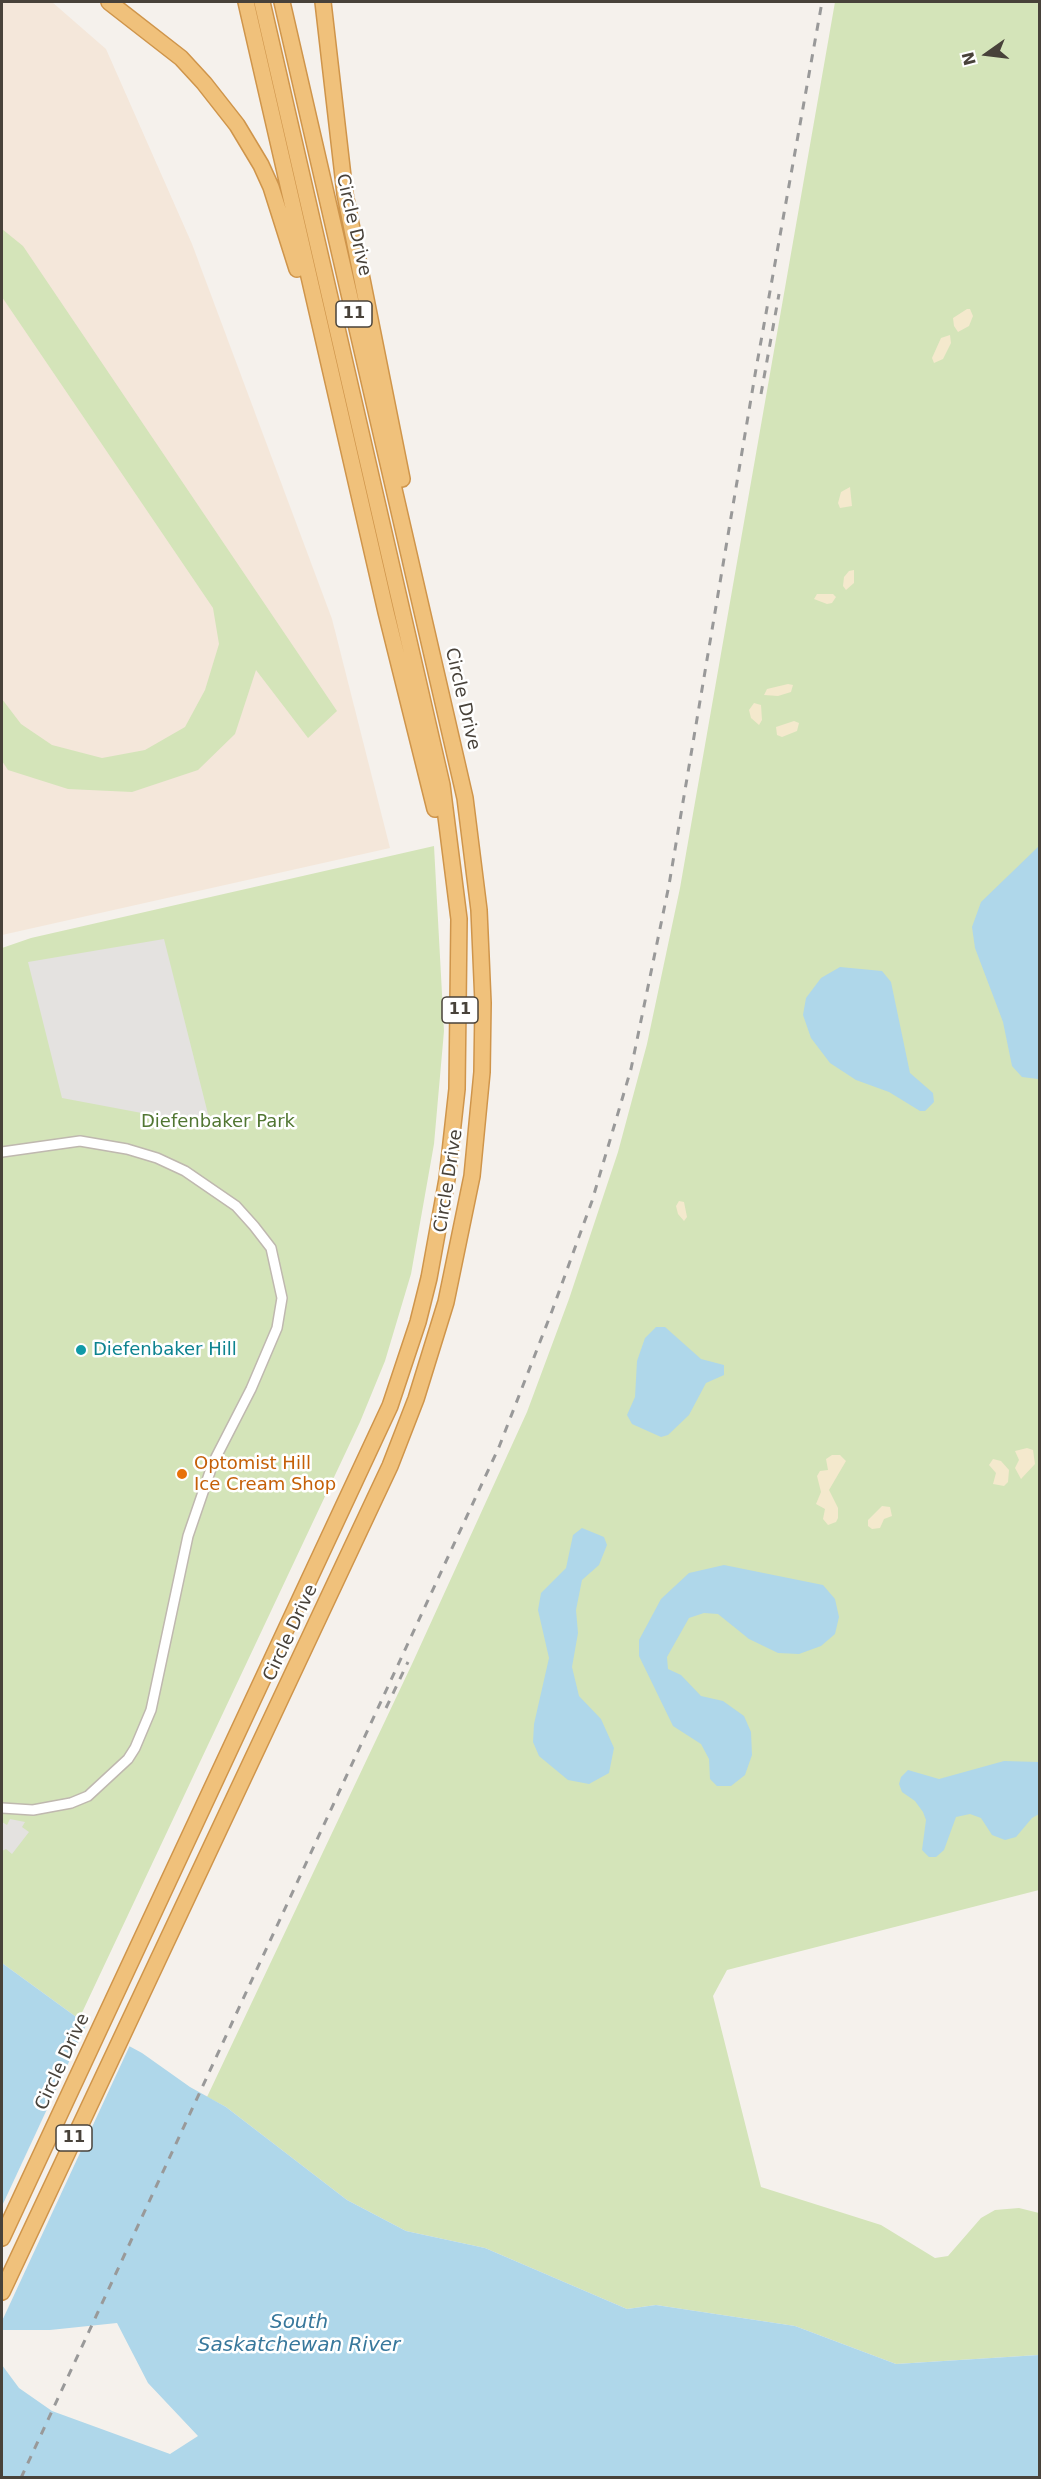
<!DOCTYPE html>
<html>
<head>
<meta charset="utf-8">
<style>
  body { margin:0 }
  #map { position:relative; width:1041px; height:2479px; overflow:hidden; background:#f5f1ec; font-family:"DejaVu Sans",sans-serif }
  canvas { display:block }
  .frame { position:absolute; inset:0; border:3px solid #48423a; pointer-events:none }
  .north { position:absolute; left:957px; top:24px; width:60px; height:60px; -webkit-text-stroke:4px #fff; paint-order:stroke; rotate:256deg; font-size:16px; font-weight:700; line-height:24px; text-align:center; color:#48423a }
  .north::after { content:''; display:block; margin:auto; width:21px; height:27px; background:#48423a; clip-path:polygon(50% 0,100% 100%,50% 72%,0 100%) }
</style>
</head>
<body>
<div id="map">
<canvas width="1041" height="2479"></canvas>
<div class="frame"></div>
<div class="north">N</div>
</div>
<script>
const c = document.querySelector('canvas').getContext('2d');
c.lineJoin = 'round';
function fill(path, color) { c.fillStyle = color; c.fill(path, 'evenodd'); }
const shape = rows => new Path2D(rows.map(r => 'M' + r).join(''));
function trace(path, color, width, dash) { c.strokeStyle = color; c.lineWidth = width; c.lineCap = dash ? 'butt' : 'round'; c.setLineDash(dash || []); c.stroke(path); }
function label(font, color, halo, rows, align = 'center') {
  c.font = font + ' "DejaVu Sans",sans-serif'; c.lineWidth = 5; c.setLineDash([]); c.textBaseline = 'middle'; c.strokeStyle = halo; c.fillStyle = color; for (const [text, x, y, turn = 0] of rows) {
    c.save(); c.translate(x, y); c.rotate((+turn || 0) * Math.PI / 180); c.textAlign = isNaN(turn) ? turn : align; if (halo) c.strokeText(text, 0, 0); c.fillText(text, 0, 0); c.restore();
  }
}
fill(shape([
  [2,2,52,2,106,49,192,244,332,619,390,848,2,935]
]), '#f4e7da');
fill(shape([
  [835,2,1039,2,1039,1890,727,1970,713,1996,761,2187,881,2225,935,2258,948,2256,981,2218,995,2210,1019,2208,1039,2213,1039,2355,896,2364,795,2326,656,2305,627,2309,485,2248,406,2231,347,2200,226,2107,207,2097,412,1664,527,1412,569,1299,618,1152,647,1044,680,888],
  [2,229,23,246,337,711,308,738,256,670,235,734,198,770,132,792,68,789,8,770,2,761,2,699,21,724,52,745,102,758,145,750,185,727,205,690,219,644,213,608,2,297],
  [434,846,444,1031,434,1144,411,1274,385,1361,360,1422,79,2019,2,1963,2,948,31,938]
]), '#d4e4b9');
fill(shape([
  [967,309,970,309,973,316,969,326,958,332,954,326,953,318],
  [950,335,951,343,943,359,934,363,932,358,941,338],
  [850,487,852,506,840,508,838,503,841,492],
  [854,570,854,583,846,590,843,586,844,577,849,571],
  [817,594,833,594,836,597,832,603,827,604,814,599],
  [788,684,793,685,791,692,778,696,764,695,767,689],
  [754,703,761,705,762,720,759,725,751,718,749,710],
  [794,721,799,723,797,731,782,737,777,735,776,727],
  [679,1201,684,1202,687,1217,684,1221,678,1214,676,1206],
  [1027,1448,1033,1450,1035,1464,1021,1479,1015,1468,1019,1460,1015,1451],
  [832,1455,840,1455,846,1461,829,1490,838,1508,838,1518,836,1522,828,1525,823,1519,825,1509,816,1504,821,1492,817,1476,820,1471,828,1470,826,1459],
  [993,1459,1001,1461,1009,1470,1008,1482,1004,1486,993,1484,996,1473,989,1465],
  [882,1506,890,1507,892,1516,884,1519,880,1528,872,1529,868,1526,868,1520]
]), '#f4e9cd');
fill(shape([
  [164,939,211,1126,62,1098,28,962],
  [10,1819,25,1822,22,1827,29,1832,12,1854,6,1849,2,1851,2,1822,7,1825]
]), '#e4e2e0');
fill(shape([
  [1039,846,1040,1079,1038,1079,1022,1077,1012,1066,1003,1022,975,948,972,927,981,902],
  [840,967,882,971,891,982,910,1073,933,1093,934,1102,925,1111,920,1111,889,1092,856,1080,830,1063,811,1038,803,1015,806,998,821,978],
  [656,1327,665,1327,701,1359,724,1365,724,1375,706,1383,689,1415,668,1435,661,1437,632,1424,627,1415,635,1397,637,1361,645,1338],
  [582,1528,604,1537,607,1545,599,1565,582,1580,576,1610,578,1633,572,1667,579,1696,601,1719,614,1748,609,1773,589,1784,568,1780,539,1756,533,1742,534,1724,549,1658,538,1610,541,1593,566,1568,573,1535],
  [724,1565,823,1585,835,1599,839,1617,835,1634,821,1646,799,1654,778,1653,749,1639,718,1614,704,1613,689,1618,667,1657,668,1669,681,1675,701,1696,723,1701,744,1716,751,1732,752,1755,745,1775,731,1786,717,1786,710,1779,709,1759,701,1744,673,1726,639,1656,639,1640,661,1599,689,1573],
  [1004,1761,1039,1762,1039,1814,1032,1818,1016,1837,1005,1840,992,1835,981,1818,970,1814,956,1817,944,1850,936,1857,929,1857,922,1850,926,1820,923,1812,915,1801,902,1792,899,1784,901,1777,908,1770,939,1779],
  [2,1963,79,2019,142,2053,190,2087,226,2107,347,2200,406,2231,485,2248,627,2309,656,2305,795,2326,896,2364,1039,2355,1039,2477,2,2477,2,2365,19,2388,52,2411,170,2454,198,2436,148,2383,117,2323,50,2330,2,2330]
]), '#afd7ea');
fill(shape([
  [88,2021,131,2043,2,2321,2,2206]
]), '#f5f1ec');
const minor = shape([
  [2,1152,80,1141,127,1149,157,1158,185,1171,236,1206,254,1226,271,1248,282,1298,277,1328,251,1389,213,1463,188,1536,151,1710,135,1748,128,1759,88,1796,71,1803,33,1810,2,1808]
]);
const highway = shape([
  [109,2,181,58,204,83,237,125,261,165,271,187,297,269],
  [246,2,386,612,435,809],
  [323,2,345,194,402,479],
  [2,2238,390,1406,418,1322,429,1278,447,1179,457,1089,459,919,442,785,262,2],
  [2,2292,390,1466,416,1399,446,1302,472,1176,482,1072,483,1003,479,910,465,798,282,2]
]);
trace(minor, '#bfb8af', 12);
trace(highway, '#cf954b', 18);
trace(minor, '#fff', 9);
trace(highway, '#f0c17b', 15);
trace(shape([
  [761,394,779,294],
  [386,1708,408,1662],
  [21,2478,499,1447,552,1311,592,1201,631,1069,669,885,756,369,822,2]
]), '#999', 3, [8, 8]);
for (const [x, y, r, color] of [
  [81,1350,6,"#0f9aa8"],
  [182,1474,6,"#e8710a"]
]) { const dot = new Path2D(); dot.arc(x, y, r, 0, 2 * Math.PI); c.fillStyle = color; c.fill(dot); trace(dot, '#fff', 2); }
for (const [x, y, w] of [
  [354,314,36],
  [460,1010,36],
  [74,2138,36]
]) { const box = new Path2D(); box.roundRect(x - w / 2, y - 13, w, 26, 4.5); c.fillStyle = '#fff'; c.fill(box); trace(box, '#48423a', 1.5); }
label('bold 16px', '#48423a', null, [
  ["11",354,314],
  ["11",460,1010],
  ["11",74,2138]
]);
label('18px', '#48423a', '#fff', [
  ["Circle Drive",353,225,77],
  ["Circle Drive",462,699,77],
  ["Circle Drive",449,1181,-81],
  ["Circle Drive",291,1633,-65],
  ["Circle Drive",63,2062,-65]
]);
label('18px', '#517632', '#fff', [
  ["Diefenbaker Park",218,1122]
]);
label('18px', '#0d838f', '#fff', [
  ["Diefenbaker Hill",93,1350]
], 'left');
label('18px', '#c56008', '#fff', [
  ["Optomist Hill",194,1464],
  ["Ice Cream Shop",194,1485]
], 'left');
label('italic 20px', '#38789c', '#fff', [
  ["South",299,2323],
  ["Saskatchewan River",299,2346]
]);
</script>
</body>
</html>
